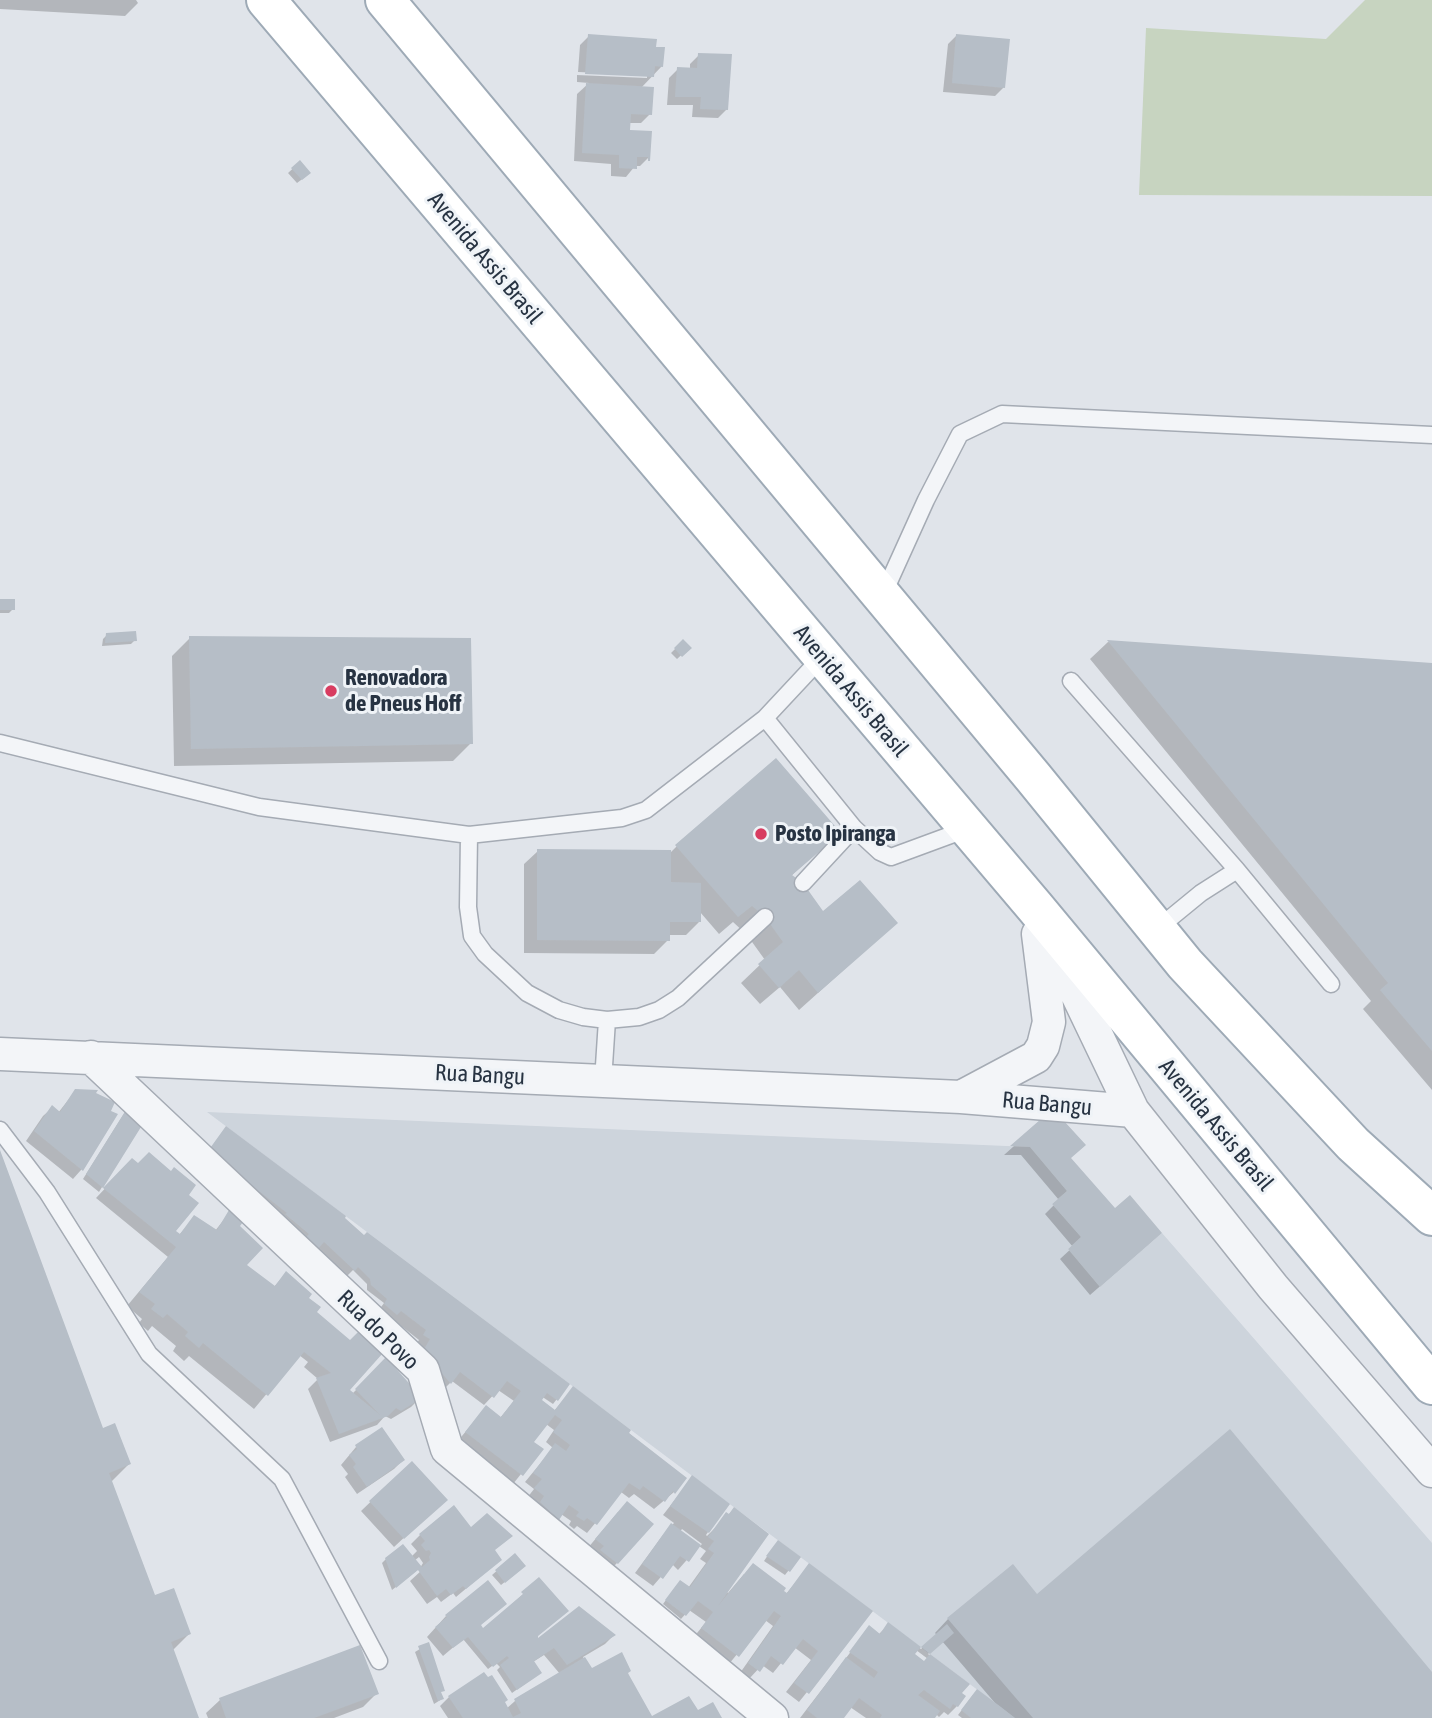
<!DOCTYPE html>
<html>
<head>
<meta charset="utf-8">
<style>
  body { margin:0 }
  canvas { display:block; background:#e0e4ea }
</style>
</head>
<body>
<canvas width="1432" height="1718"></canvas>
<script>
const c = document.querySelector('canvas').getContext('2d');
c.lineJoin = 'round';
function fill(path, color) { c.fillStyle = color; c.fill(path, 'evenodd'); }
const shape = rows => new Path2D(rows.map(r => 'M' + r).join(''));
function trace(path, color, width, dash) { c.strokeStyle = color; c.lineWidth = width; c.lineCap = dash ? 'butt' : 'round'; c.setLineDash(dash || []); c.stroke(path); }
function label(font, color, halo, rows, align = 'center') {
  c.font = font + ' "Asap Condensed",sans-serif'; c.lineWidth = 6; c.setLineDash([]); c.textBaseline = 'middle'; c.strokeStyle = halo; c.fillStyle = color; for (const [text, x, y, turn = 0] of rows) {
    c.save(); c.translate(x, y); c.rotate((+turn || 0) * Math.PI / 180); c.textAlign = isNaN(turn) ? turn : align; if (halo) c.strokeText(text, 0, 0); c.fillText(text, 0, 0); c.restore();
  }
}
fill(shape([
  [207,1112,1030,1147,1067,1191,1052,1204,1081,1237,1068,1249,1100,1287,1162,1233,1432,1543,1432,1718,1015,1718]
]), '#cdd4dc');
fill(shape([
  [1365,0,1432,0,1432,196,1139,195,1146,28,1326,39]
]), '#c7d4c0');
fill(shape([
  [0,0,136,0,138,3,125,16,0,9],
  [957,35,1004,87,995,96,943,92,948,44],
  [589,36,654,49,662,66,641,88,650,114,641,123,629,123,628,132,649,157,640,166,635,166,626,177,611,176,611,164,574,161,577,94,589,83,577,82,577,75,647,78,647,75,578,72,580,45],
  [699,55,727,109,718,118,692,117,693,105,667,105,669,78,678,69,690,69,690,64],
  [300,162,305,177,297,183,288,173],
  [0,601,13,609,9,613,0,613],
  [107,635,135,640,131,644,102,646,103,639],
  [190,638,471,743,453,761,174,766,172,656],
  [683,641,689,648,677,659,671,653],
  [1108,642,1432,665,1432,1090,1363,1009,1371,1001,1090,659],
  [838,833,791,876,823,914,896,923,799,1010,780,987,760,1004,741,983,765,960,747,935,733,922,719,934,700,912,699,922,686,935,668,935,668,940,654,954,524,953,524,864,538,851,671,852,677,846],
  [76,1090,94,1094,109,1111,115,1115,81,1170,73,1179,26,1141,43,1116,52,1108,58,1113],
  [125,1112,139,1127,99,1192,83,1179],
  [1042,1121,1070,1158,1115,1211,1151,1242,1090,1295,1060,1259,1073,1247,1045,1214,1059,1200,1021,1155,1004,1155],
  [227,1129,334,1227,364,1238,568,1385,553,1404,541,1396,531,1410,554,1411,573,1388,684,1478,674,1492,654,1509,634,1494,629,1498,621,1492,587,1533,577,1526,574,1529,569,1525,571,1521,561,1514,549,1527,527,1498,534,1489,525,1482,553,1448,546,1442,554,1430,546,1424,532,1442,541,1449,513,1484,457,1442,486,1407,500,1418,514,1401,498,1390,484,1405,452,1381,441,1392,416,1344,419,1340,391,1318,376,1314,384,1303,367,1290,367,1284,353,1270,345,1278,283,1219,285,1217,256,1195,200,1161],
  [0,1155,102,1430,129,1464,111,1482,154,1598,189,1634,172,1651,197,1718,0,1718],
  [132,1160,186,1195,173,1231,179,1235,195,1217,215,1231,229,1213,238,1227,245,1265,273,1288,286,1273,315,1311,348,1390,353,1393,386,1360,420,1398,411,1407,391,1419,385,1416,377,1425,330,1442,308,1389,318,1379,304,1367,308,1362,299,1355,254,1409,189,1356,184,1361,173,1351,176,1346,152,1326,148,1331,139,1323,142,1319,127,1306,168,1257,96,1198],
  [356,1447,403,1460,394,1469,357,1494,345,1477,348,1474,341,1465],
  [411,1463,436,1508,394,1547,361,1511],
  [692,1478,727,1504,706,1535,707,1536,734,1509,726,1591,728,1593,744,1574,786,1594,809,1566,871,1612,799,1702,786,1692,811,1660,794,1647,773,1673,762,1665,749,1679,740,1673,773,1626,765,1620,729,1664,693,1638,706,1622,689,1610,681,1619,663,1604,676,1586,688,1588,706,1563,700,1559,706,1551,699,1546,678,1570,672,1564,653,1586,635,1573,663,1535,674,1523,663,1515],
  [682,1529,702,1544,700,1546,680,1532],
  [618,1512,617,1563,608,1572,587,1549],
  [471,1529,500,1560,456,1597,453,1593,441,1602,437,1597,427,1604,410,1581,422,1570,420,1568,423,1563,419,1557,414,1561,420,1568,392,1590,382,1563,386,1559,411,1557,417,1551,411,1544,420,1535],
  [774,1546,799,1557,785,1575,764,1561],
  [515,1555,520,1570,501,1585,492,1575],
  [539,1580,567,1611,536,1637,538,1640,613,1636,605,1644,583,1657,589,1668,626,1673,652,1718,448,1718,440,1706,449,1697,484,1674,506,1709,515,1701,560,1674,544,1655,533,1662,536,1676,512,1693,497,1670,500,1667,496,1663,488,1669,463,1639,443,1656,427,1637,446,1616,479,1626,483,1630],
  [1037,1596,1432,1675,1432,1718,962,1718,958,1715,973,1695,995,1703,942,1641,928,1654,967,1684,960,1694,957,1706,948,1715,944,1712,939,1717,936,1714,933,1718,866,1718,850,1707,842,1718,800,1718,869,1628,878,1635,888,1625,921,1649,937,1635,935,1633,948,1619],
  [916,1650,928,1659,923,1663,912,1655],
  [428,1644,442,1699,434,1704,415,1652],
  [377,1693,363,1707,334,1718,208,1718,206,1713,220,1700]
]), '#0003');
fill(shape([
  [588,34,657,39,656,47,665,47,663,67,655,66,654,77,585,74],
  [956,34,1010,39,1005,88,952,83],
  [698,53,732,54,728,110,700,109,701,97,675,97,677,67,697,68],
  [586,83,654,87,652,115,631,114,630,130,652,131,650,161,648,161,648,157,637,157,637,169,619,168,619,155,582,153],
  [300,160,311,173,302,180,291,168],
  [0,599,15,599,15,610,0,610],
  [136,631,137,641,105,643,106,633],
  [189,636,471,638,473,744,191,749],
  [683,639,692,648,682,657,674,648],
  [1107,640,1432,663,1432,1051,1380,990,1388,983],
  [776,758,841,833,792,875,803,883,823,911,860,880,898,923,818,993,799,970,779,988,758,964,783,942,765,917,752,906,738,917,675,845],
  [537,849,671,850,671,882,701,883,701,922,670,922,670,941,537,940],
  [75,1089,98,1090,96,1093,115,1102,111,1111,118,1114,83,1171,34,1131,52,1105,60,1112],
  [126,1110,141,1127,103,1188,86,1174],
  [1041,1119,1064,1121,1086,1145,1071,1158,1115,1208,1130,1195,1162,1233,1100,1287,1068,1249,1081,1237,1052,1204,1067,1191,1030,1147,1010,1146],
  [226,1126,346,1216,345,1218,364,1235,367,1232,570,1384,558,1401,547,1393,542,1400,555,1410,573,1386,631,1430,629,1433,687,1478,675,1494,673,1491,665,1502,643,1486,640,1490,629,1483,597,1525,587,1518,584,1521,576,1516,579,1512,569,1505,559,1520,540,1502,544,1496,534,1488,542,1479,533,1473,555,1443,566,1451,570,1445,553,1432,562,1420,555,1415,534,1442,544,1449,523,1476,465,1432,486,1405,501,1417,521,1391,507,1381,494,1398,460,1372,451,1384,423,1351,430,1339,423,1335,426,1330,401,1311,397,1315,384,1304,387,1299,371,1285,370,1279,358,1267,355,1271,324,1242,317,1250,304,1239,309,1234,285,1214,287,1213,260,1192,256,1197,246,1188,250,1184,208,1151],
  [0,1150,103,1428,115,1423,131,1464,109,1473,155,1595,174,1588,191,1634,171,1642,199,1718,0,1718],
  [149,1152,171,1171,174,1167,196,1185,189,1195,199,1203,176,1231,180,1234,194,1215,217,1230,229,1210,243,1222,240,1226,263,1248,247,1265,275,1286,286,1271,312,1294,309,1298,321,1307,317,1312,337,1329,350,1340,359,1331,383,1353,350,1390,380,1415,355,1389,386,1357,422,1398,401,1411,396,1408,388,1416,339,1434,316,1378,331,1373,304,1352,268,1396,203,1343,199,1348,185,1336,188,1332,167,1314,163,1318,151,1309,155,1304,139,1292,176,1247,103,1188,132,1158,138,1163],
  [382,1427,405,1460,367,1487,353,1467,356,1464,349,1455,357,1449,355,1445],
  [1230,1429,1432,1672,1432,1718,1033,1718,947,1618,1013,1564,1037,1594],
  [412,1461,448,1500,404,1539,369,1501],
  [692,1475,730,1504,709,1533,670,1506],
  [627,1501,654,1524,618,1564,600,1550,604,1546,595,1539],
  [454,1505,471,1527,487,1513,513,1536,495,1550,502,1560,466,1589,463,1586,451,1595,446,1589,437,1596,418,1570,396,1588,385,1558,403,1544,422,1567,430,1560,429,1557,431,1553,429,1550,426,1551,421,1545,425,1541,419,1534],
  [734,1507,769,1534,718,1606,753,1563,786,1588,784,1591,787,1593,809,1563,873,1611,809,1694,794,1683,818,1651,803,1639,783,1665,771,1656,760,1672,748,1663,781,1616,774,1611,739,1657,701,1628,713,1612,698,1601,686,1616,665,1600,680,1580,690,1587,714,1553,708,1549,714,1541,708,1537,726,1512,729,1514],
  [671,1523,701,1545,689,1562,680,1556,663,1579,642,1564],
  [778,1540,801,1557,790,1572,766,1556],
  [515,1553,526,1566,505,1583,495,1570],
  [539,1577,569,1611,538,1636,538,1638,579,1606,616,1635,567,1665,554,1648,534,1661,542,1673,517,1690,500,1665,509,1658,507,1656,493,1667,468,1637,453,1648,435,1627,447,1617,445,1615,488,1580,507,1604,481,1625,483,1628,523,1594,521,1592],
  [888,1622,921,1647,947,1624,954,1633,930,1654,921,1647,915,1654,924,1661,930,1654,970,1684,962,1693,966,1696,958,1707,953,1704,950,1709,924,1690,918,1695,940,1711,935,1718,880,1718,882,1715,859,1698,844,1718,817,1718,807,1710,846,1657,874,1678,878,1672,849,1652,869,1625,880,1634],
  [429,1642,445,1691,441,1692,444,1699,438,1701,418,1646],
  [360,1645,379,1694,314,1718,226,1718,219,1698],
  [622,1652,631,1671,628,1673,629,1675,652,1716,689,1696,698,1710,713,1702,722,1718,463,1718,448,1696,484,1672,488,1677,492,1675,508,1700,505,1702,513,1717,521,1713,514,1699,585,1657,592,1668],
  [977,1689,1001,1707,1015,1718,971,1718,961,1710]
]), '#b6bec7');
const service = shape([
  [883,595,926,500,960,434,1002,414,1432,435],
  [822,657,765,718,854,828,880,852,891,857,967,829],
  [1071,681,1237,870],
  [0,743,259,807,469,835],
  [803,883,854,828],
  [1157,929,1201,893,1237,870,1331,984],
  [607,1020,583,1017,559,1010,527,993,485,954,472,936,468,907,469,835,622,818,646,810,765,718],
  [603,1081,607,1020,639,1017,659,1010,678,998,765,917],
  [0,1130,47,1192,149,1354,282,1479,379,1661]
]);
const minor = shape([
  [1051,940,1133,1111,1273,1287,1432,1471],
  [0,1054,961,1097,1133,1111],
  [91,1057,423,1370,447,1449,772,1718],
  [961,1097,1036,1057,1043,1046,1049,1022,1038,934]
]);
const primary = shape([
  [266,0,1035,907,1432,1385],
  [385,0,1033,777,1185,964,1353,1144,1432,1216]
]);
trace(service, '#a5abb4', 19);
trace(minor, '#a5abb4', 35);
trace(primary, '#9eaab6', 42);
trace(service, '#f3f5f8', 16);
trace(minor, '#f3f5f8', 32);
trace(primary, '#fff', 38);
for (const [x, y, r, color] of [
  [331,691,7,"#d83c60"],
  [761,834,7,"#d83c60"]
]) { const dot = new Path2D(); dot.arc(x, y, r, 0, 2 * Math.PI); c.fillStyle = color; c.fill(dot); trace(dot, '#eff3f7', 2.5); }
label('23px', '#273342', '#eff3f7', [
  ["Avenida Assis Brasil",485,258,50],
  ["Avenida Assis Brasil",851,691,50],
  ["Rua Bangu",480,1075,3],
  ["Rua Bangu",1047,1104,5],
  ["Avenida Assis Brasil",1216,1125,50],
  ["Rua do Povo",378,1330,44]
]);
label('bold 23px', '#273342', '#eff3f7', [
  ["Renovadora",345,678],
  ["de Pneus Hoff",345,704],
  ["Posto Ipiranga",775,834]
], 'left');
</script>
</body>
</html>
